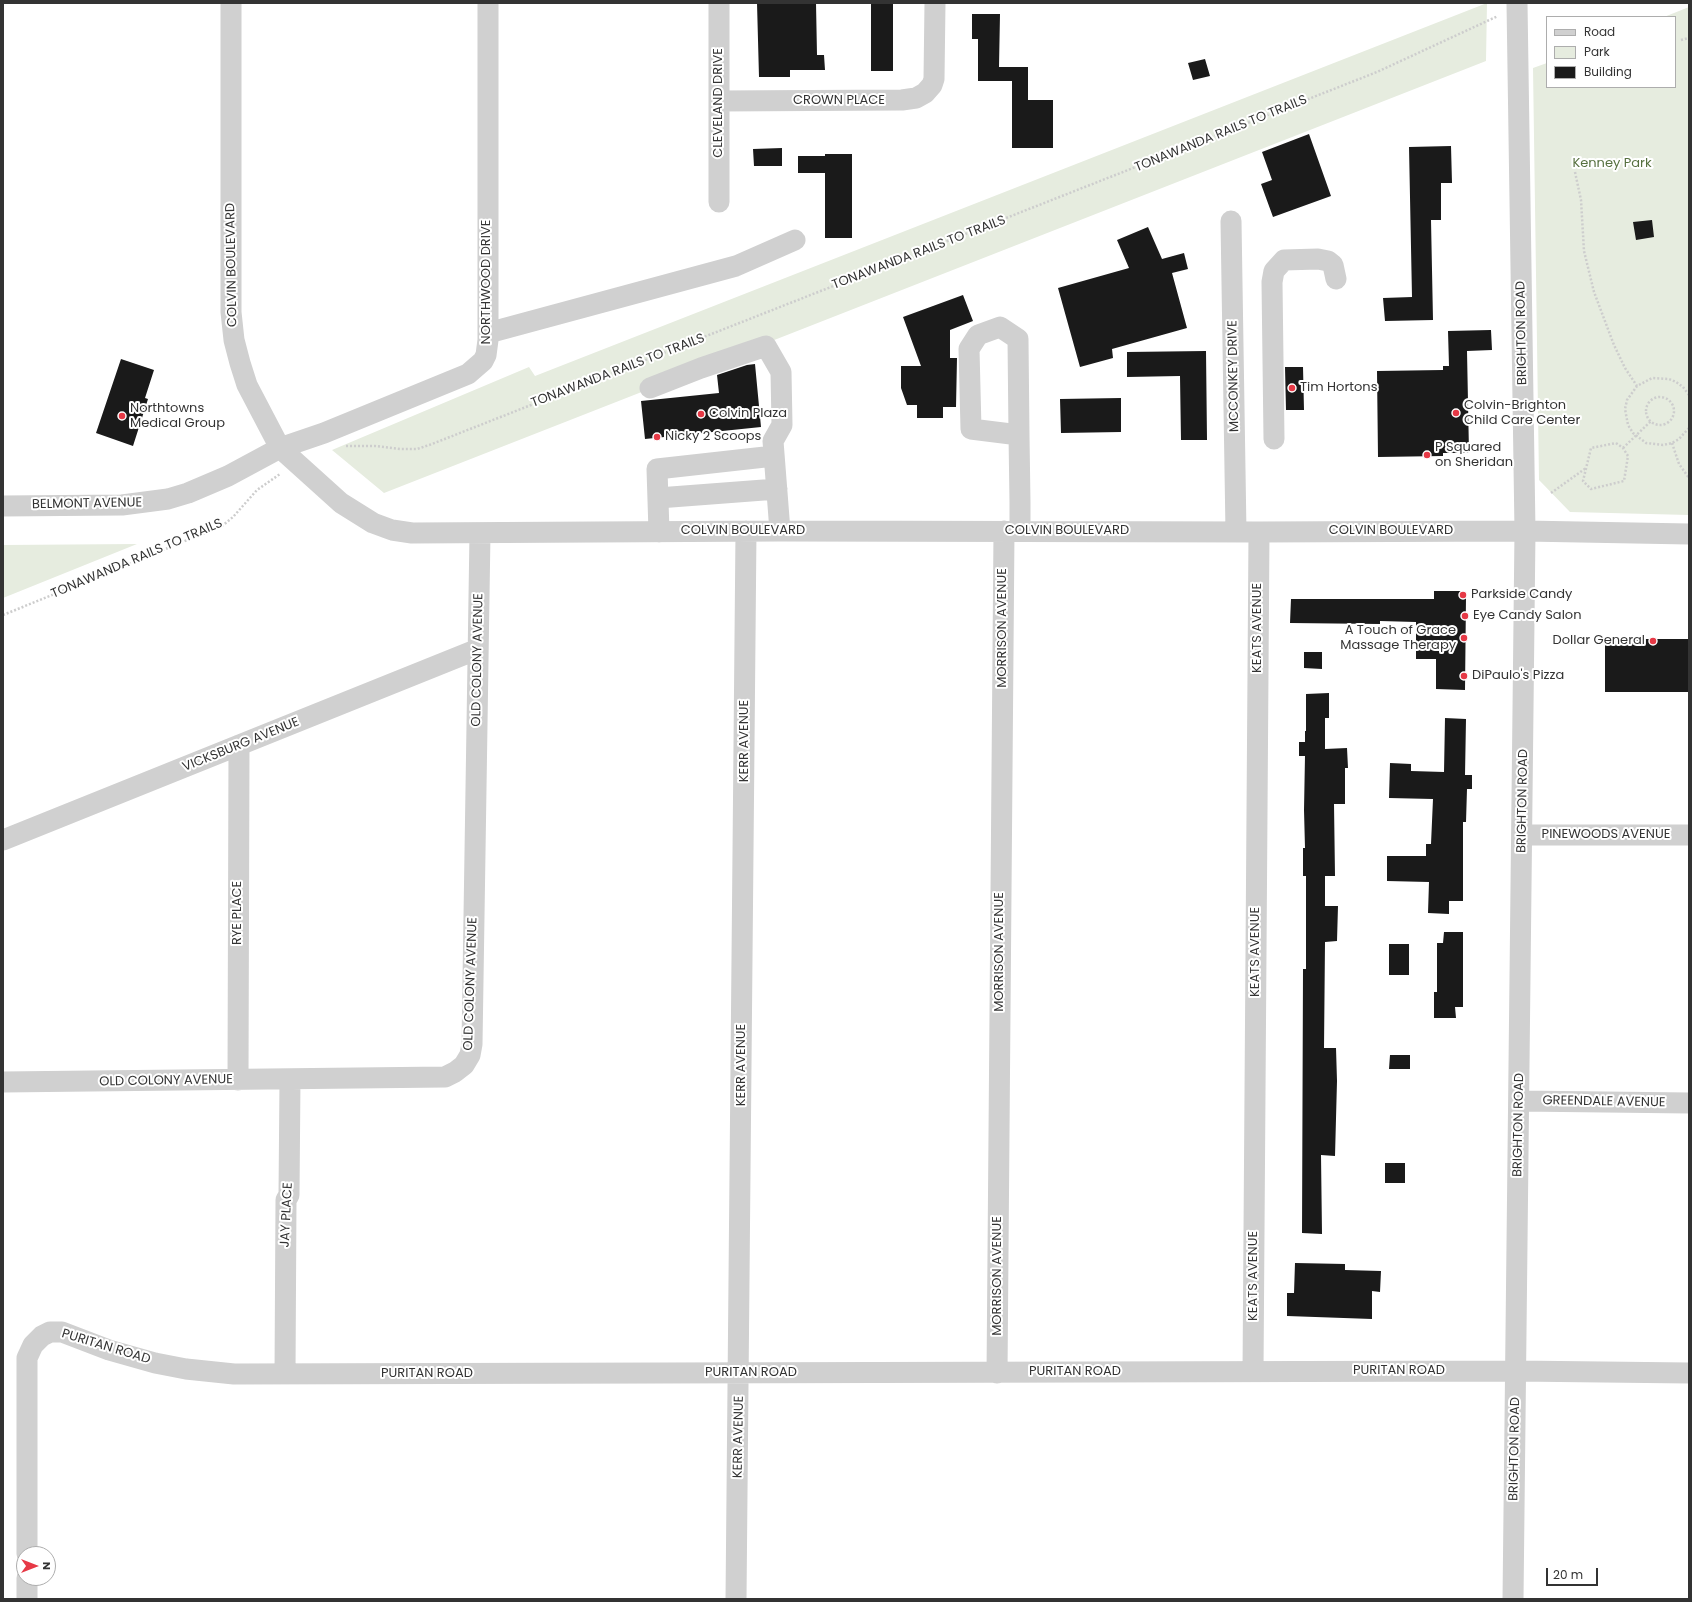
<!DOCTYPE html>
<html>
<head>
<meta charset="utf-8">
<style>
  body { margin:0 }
  #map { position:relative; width:1692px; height:1602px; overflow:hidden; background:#fff; font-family:Poppins,sans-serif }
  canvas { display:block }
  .frame { position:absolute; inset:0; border:4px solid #333; pointer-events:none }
  .legend { position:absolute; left:1546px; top:16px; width:130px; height:72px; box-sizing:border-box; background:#fff; border:1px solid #adadad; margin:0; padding:5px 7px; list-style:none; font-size:12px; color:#333 }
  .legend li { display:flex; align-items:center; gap:8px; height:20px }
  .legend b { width:20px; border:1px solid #adadad }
  .north { position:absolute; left:16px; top:1546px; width:40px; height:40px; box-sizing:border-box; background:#fff; border:1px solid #adadad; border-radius:50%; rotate:90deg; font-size:11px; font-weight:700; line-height:16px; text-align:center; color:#333 }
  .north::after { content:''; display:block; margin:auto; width:14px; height:18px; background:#e63946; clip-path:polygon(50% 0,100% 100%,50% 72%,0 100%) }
  .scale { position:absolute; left:1546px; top:1568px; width:52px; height:18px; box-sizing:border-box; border:2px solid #333; border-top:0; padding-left:5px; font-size:12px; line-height:14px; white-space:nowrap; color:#333; -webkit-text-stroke:3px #fff; paint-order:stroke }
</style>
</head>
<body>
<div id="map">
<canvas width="1692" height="1602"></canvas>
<div class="frame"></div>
<ul class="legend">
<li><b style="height:5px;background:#d0d0d0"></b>Road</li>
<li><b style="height:11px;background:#e6ecdf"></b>Park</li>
<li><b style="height:11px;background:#1a1a1a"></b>Building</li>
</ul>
<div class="north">N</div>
<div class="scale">20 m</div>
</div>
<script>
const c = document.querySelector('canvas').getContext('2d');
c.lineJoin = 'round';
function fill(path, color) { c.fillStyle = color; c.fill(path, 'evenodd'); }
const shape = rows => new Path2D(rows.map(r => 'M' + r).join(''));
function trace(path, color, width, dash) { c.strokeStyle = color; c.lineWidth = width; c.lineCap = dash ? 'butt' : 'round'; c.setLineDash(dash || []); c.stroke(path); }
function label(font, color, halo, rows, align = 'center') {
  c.font = font + ' Poppins,sans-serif'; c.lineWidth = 4; c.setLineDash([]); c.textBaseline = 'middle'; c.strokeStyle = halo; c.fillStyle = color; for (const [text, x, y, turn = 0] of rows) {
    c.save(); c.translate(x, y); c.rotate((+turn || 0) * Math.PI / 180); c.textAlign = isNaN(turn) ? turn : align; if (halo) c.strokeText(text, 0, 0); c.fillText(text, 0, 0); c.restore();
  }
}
fill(shape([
  [1487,3,1486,61,384,493,332,450,529,367,535,376],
  [1689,7,1689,515,1570,512,1539,480,1533,68,1547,63,1547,87,1675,87,1675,17,1664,17],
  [137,544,3,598,3,545]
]), '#e6ecdf');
fill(shape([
  [757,3,816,3,817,55,824,55,825,70,790,70,790,77,759,77],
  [871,3,893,3,893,71,871,71],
  [972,14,1000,14,999,67,1028,67,1028,100,1053,100,1053,148,1012,148,1012,81,978,81,978,39,972,39],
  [1205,59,1210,76,1193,80,1188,63],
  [1309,134,1331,196,1273,217,1261,184,1272,180,1262,152],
  [1451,146,1452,183,1441,183,1441,220,1431,220,1433,320,1385,321,1383,298,1412,297,1409,147],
  [782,148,782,166,754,166,753,149],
  [825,154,852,154,852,238,825,238,825,173,798,173,798,156,825,156],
  [1652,220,1654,237,1636,240,1633,222],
  [1148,227,1162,259,1184,253,1188,269,1172,273,1187,328,1112,349,1113,358,1080,367,1058,288,1129,268,1117,240],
  [963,295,973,321,950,330,950,358,957,358,956,407,943,407,943,418,917,418,917,405,907,405,901,388,901,366,921,366,903,317],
  [1491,330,1492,350,1467,351,1469,453,1443,453,1443,456,1378,457,1377,371,1443,370,1443,366,1449,366,1448,331],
  [1206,351,1207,440,1181,440,1180,376,1127,377,1127,352],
  [121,359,154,370,145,398,148,399,133,446,96,433],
  [755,364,761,427,645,439,641,401,719,393,717,375,747,365],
  [1285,367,1303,367,1304,410,1286,410],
  [1121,398,1121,432,1061,433,1060,399],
  [1434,591,1461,591,1466,597,1465,690,1436,689,1436,659,1416,659,1416,622,1380,621,1380,624,1290,623,1291,599,1434,599],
  [1605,639,1689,639,1689,692,1605,692],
  [1304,652,1322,652,1322,669,1304,668],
  [1329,693,1329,718,1325,718,1325,749,1347,748,1348,768,1345,768,1345,804,1334,804,1335,876,1325,876,1325,906,1338,906,1337,941,1325,942,1324,1048,1336,1048,1337,1081,1335,1156,1321,1155,1322,1234,1302,1233,1303,969,1306,969,1306,876,1303,876,1303,848,1305,848,1304,810,1305,756,1299,756,1299,742,1305,742,1305,731,1306,731,1306,694],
  [1445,718,1466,719,1465,775,1472,775,1472,789,1467,789,1466,822,1463,822,1463,901,1449,901,1449,914,1428,913,1429,882,1387,881,1387,856,1426,856,1426,844,1431,844,1433,799,1389,798,1390,763,1411,764,1411,771,1444,772],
  [1444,932,1463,932,1463,1007,1455,1007,1456,1018,1434,1018,1434,992,1437,992,1437,943,1443,943],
  [1389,944,1409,944,1409,975,1389,975],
  [1390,1055,1410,1055,1410,1069,1389,1069],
  [1385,1163,1405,1163,1405,1183,1385,1183],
  [1295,1263,1345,1264,1345,1270,1381,1271,1380,1292,1372,1291,1372,1319,1287,1316,1287,1293,1294,1293]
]), '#1a1a1a');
trace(shape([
  [1681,40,1689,38],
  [1575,172,1581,200,1584,251,1594,292,1614,345,1625,368,1637,386],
  [1689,395,1683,387,1676,382,1669,379,1652,378,1637,386,1627,400,1625,409,1628,425,1633,433,1646,443,1663,445,1672,443,1679,439,1689,428],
  '1646 411a14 14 0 1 1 28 0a14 14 0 1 1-28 0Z',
  [1616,443,1623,448,1628,456,1624,481,1591,489,1583,481,1591,448,1616,443],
  [1672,443,1679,464,1689,478],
  [346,446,375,446,400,449,417,449,432,444,1377,72,1498,16],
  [1623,448,1651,421],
  [1551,493,1586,468],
  [3,615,222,526,233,517,257,490,280,474]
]), '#cdcdcd', 2.5, [2, 2]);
trace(shape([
  [231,3,231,312,234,340,240,363,247,385,280,448,341,503,373,523,392,530,412,533,780,531,1259,532,1525,531,1689,534],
  [719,101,902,100,916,98,925,93,932,85,934,79,935,3],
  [719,202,719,3],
  [1231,221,1236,532],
  [488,333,736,266,795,240],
  [650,388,701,368,766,346,781,372,782,425,773,441,780,531],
  [1019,435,971,429,969,349,978,335,1000,327,1018,339,1019,435,1020,503,1020,531],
  [1274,439,1272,282,1274,271,1284,260,1318,259,1328,261,1333,265,1336,279],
  [658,498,777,489],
  [3,506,122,505,168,499,188,493,228,476,280,448,324,433,468,374,483,361,486,355,488,340,488,3],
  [659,532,657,469,774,456],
  [1523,835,1689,835],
  [3,840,478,649],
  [238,1080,239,745],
  [3,1082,445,1077,455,1072,464,1065,470,1055,472,1044,480,533],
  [1520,1101,1689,1103],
  [1253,1371,1259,532],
  [997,1373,1004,531],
  [285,1374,286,1200,289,1195,290,1079],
  [27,1554,27,1358,33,1345,42,1336,50,1332,62,1332,109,1350,155,1363,186,1369,234,1374,1516,1371,1689,1373],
  [27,1599,27,1578],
  [736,1599,746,531],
  [1513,1599,1525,531,1517,3]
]), '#d0d0d0', 21);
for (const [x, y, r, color] of [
  [1292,388,4,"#e63946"],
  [1456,413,4,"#e63946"],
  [701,414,4,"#e63946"],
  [122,416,4,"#e63946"],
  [657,437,4,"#e63946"],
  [1427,455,4,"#e63946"],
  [1463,595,4,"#e63946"],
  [1465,616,4,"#e63946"],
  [1464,638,4,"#e63946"],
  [1653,641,4,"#e63946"],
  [1464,676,4,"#e63946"]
]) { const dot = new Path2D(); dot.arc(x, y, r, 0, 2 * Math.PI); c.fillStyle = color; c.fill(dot); trace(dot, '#fff', 1.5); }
label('13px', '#333', '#fff', [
  ["CROWN PLACE",839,101],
  ["CLEVELAND DRIVE",719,103,-90],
  ["TONAWANDA RAILS TO TRAILS",1221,134,-22],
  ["TONAWANDA RAILS TO TRAILS",919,253,-21],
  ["COLVIN BOULEVARD",232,265,-91],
  ["NORTHWOOD DRIVE",487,282,-90],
  ["BRIGHTON ROAD",1522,333,-91],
  ["TONAWANDA RAILS TO TRAILS",618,371,-21],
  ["MCCONKEY DRIVE",1234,376,-91],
  ["BELMONT AVENUE",87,504,-1],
  ["COLVIN BOULEVARD",743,531],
  ["COLVIN BOULEVARD",1067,531],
  ["COLVIN BOULEVARD",1391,531],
  ["TONAWANDA RAILS TO TRAILS",137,559,-23],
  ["MORRISON AVENUE",1003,628,-90],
  ["KEATS AVENUE",1258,628,-90],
  ["OLD COLONY AVENUE",478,660,-89],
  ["KERR AVENUE",745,741,-90],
  ["VICKSBURG AVENUE",241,745,-22],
  ["BRIGHTON ROAD",1523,801,-89],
  ["PINEWOODS AVENUE",1606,835],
  ["RYE PLACE",238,913,-90],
  ["MORRISON AVENUE",1000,952,-90],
  ["KEATS AVENUE",1256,952,-90],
  ["OLD COLONY AVENUE",471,984,-88],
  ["KERR AVENUE",742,1065,-90],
  ["OLD COLONY AVENUE",166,1081,-1],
  ["GREENDALE AVENUE",1604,1102,1],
  ["BRIGHTON ROAD",1519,1125,-89],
  ["JAY PLACE",287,1215,-87],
  ["MORRISON AVENUE",998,1276,-90],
  ["KEATS AVENUE",1254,1276,-90],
  ["PURITAN ROAD",106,1347,17],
  ["PURITAN ROAD",1399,1371],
  ["PURITAN ROAD",1075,1372],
  ["PURITAN ROAD",751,1373],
  ["PURITAN ROAD",427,1374],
  ["KERR AVENUE",739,1437,-89],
  ["BRIGHTON ROAD",1515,1449,-89]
]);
label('13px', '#56703f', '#fff', [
  ["Kenney Park",1612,164]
]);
label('13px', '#333', '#fff', [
  ["Tim Hortons",1300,388],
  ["Colvin-Brighton",1464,406],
  ["Child Care Center",1464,421],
  ["Northtowns",130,409],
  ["Medical Group",130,424],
  ["Colvin Plaza",709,414],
  ["Nicky 2 Scoops",665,437],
  ["P Squared",1435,448],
  ["on Sheridan",1435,463],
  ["Parkside Candy",1471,595],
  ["Eye Candy Salon",1473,616],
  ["A Touch of Grace",1456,631,"right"],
  ["Massage Therapy",1456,646,"right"],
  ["Dollar General",1645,641,"right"],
  ["DiPaulo's Pizza",1472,676]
], 'left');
</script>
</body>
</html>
